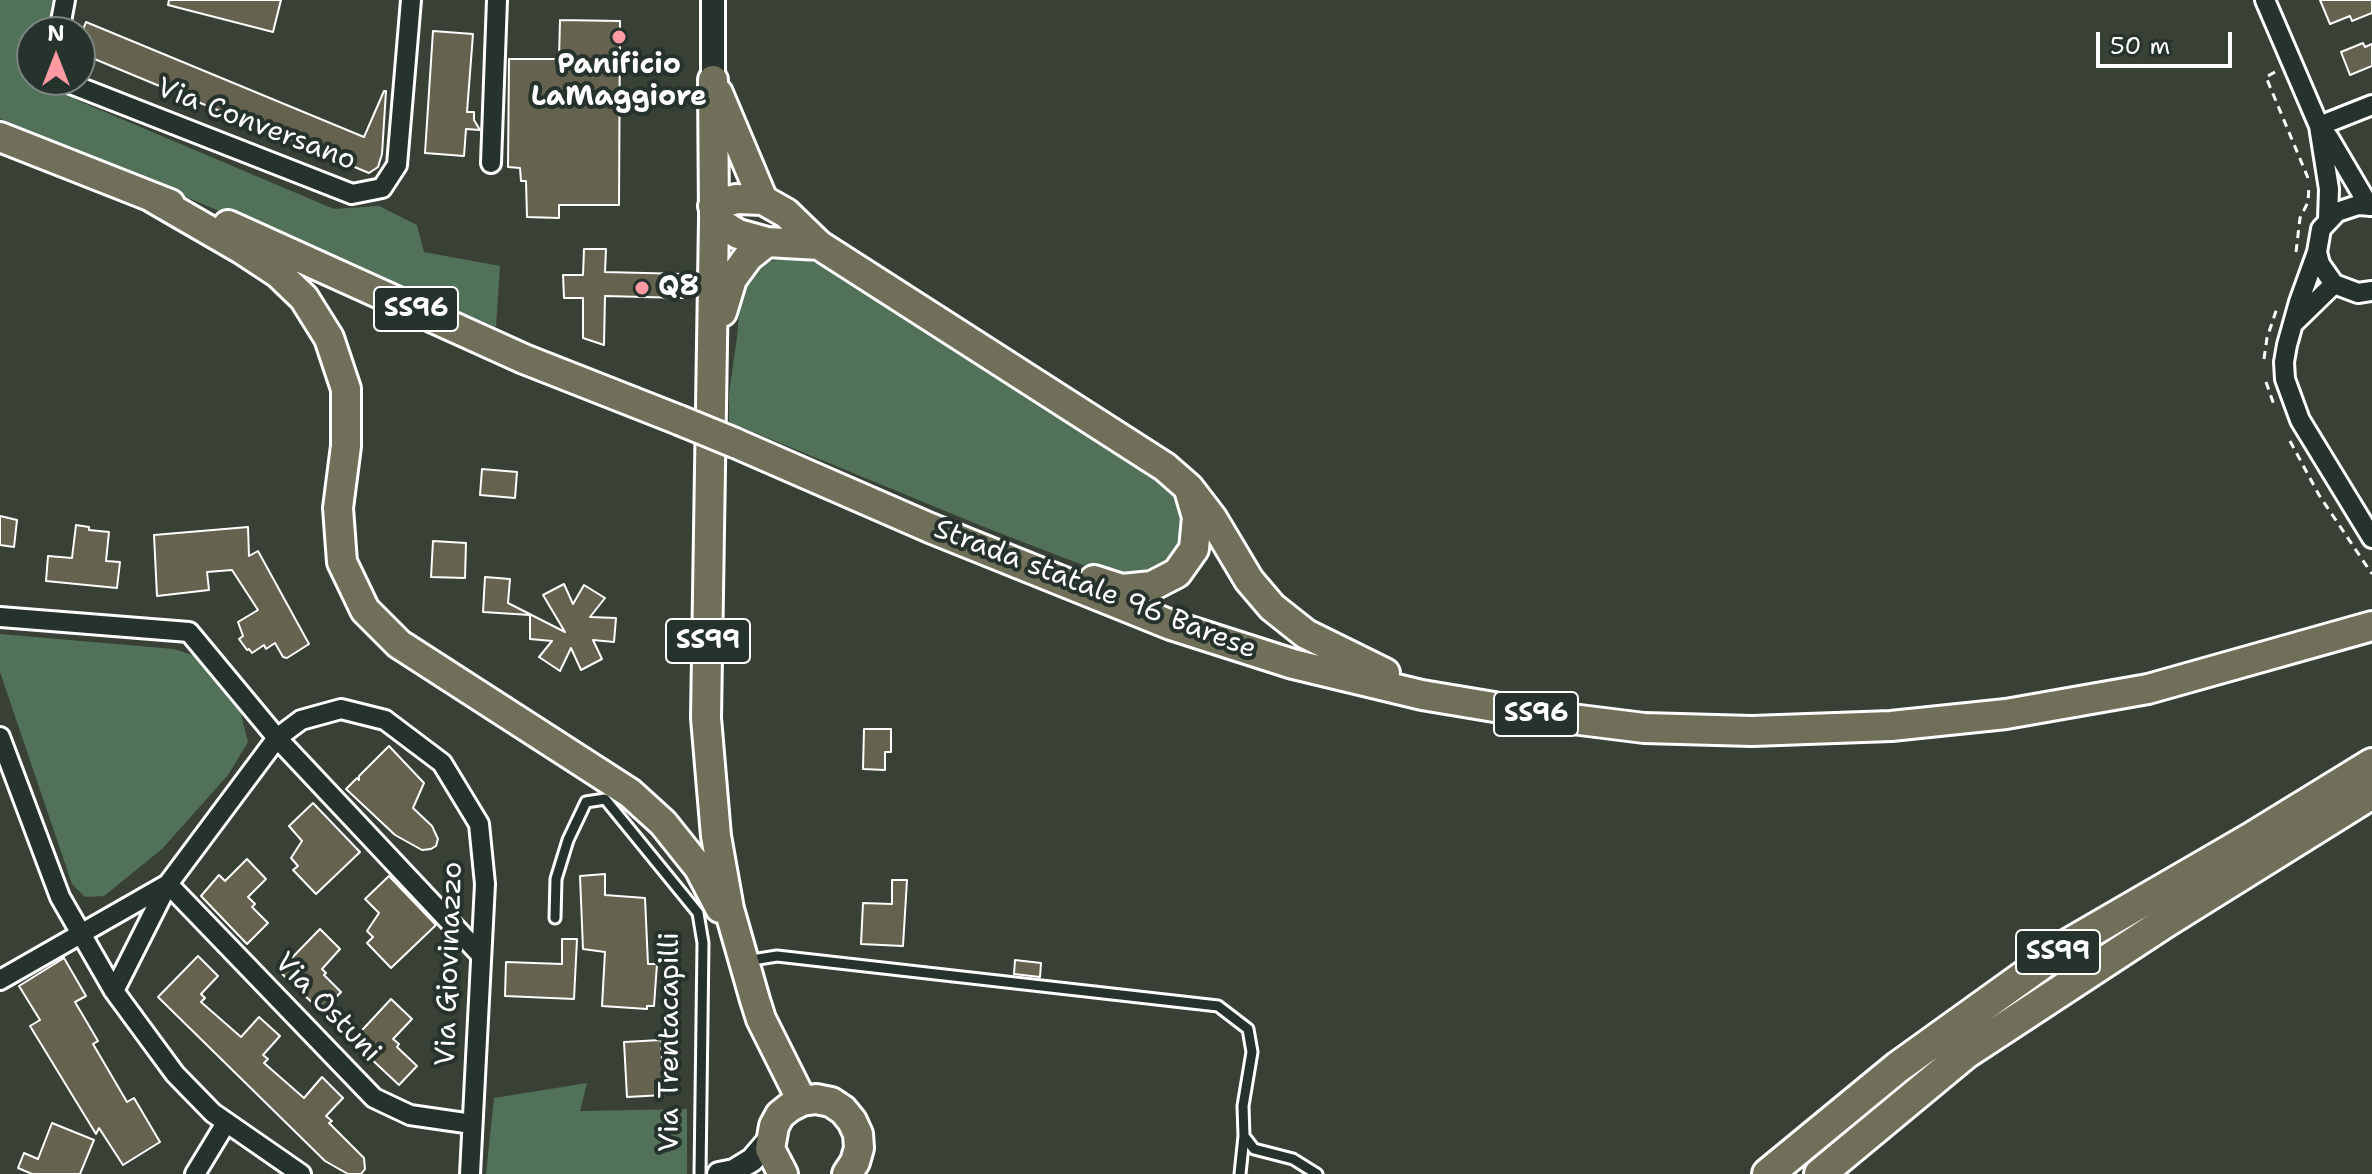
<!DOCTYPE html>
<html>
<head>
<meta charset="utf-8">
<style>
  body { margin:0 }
  #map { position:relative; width:2372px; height:1174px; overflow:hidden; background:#394137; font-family:"Shantell Sans",sans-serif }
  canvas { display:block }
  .north { position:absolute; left:16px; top:16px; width:80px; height:80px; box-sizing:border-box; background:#26332d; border:2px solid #7d8581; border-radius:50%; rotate:0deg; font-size:22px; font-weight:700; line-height:32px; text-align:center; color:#fff }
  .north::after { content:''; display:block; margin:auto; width:28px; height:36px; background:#ff9aa2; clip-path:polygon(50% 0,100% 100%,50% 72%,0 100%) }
  .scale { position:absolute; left:2096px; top:32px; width:136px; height:36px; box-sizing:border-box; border:4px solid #fff; border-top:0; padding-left:10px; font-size:24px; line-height:28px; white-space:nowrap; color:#fff; -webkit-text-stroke:6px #26332d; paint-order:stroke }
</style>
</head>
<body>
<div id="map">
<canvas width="2372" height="1174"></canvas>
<div class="north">N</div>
<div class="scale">50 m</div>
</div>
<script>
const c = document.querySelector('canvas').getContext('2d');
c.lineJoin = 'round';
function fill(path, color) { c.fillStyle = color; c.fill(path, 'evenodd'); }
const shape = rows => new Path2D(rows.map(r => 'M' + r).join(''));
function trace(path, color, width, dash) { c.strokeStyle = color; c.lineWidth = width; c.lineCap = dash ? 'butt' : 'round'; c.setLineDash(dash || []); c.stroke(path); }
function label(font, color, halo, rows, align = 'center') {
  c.font = font + ' "Shantell Sans",sans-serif'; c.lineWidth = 8; c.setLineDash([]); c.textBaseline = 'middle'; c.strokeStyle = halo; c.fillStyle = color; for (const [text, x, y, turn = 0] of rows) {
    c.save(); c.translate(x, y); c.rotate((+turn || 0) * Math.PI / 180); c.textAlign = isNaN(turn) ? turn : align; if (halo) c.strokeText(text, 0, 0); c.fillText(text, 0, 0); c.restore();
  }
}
fill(shape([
  [0,0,53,0,47,32,32,32,32,80,49,80,79,101,334,209,379,206,417,225,424,252,500,266,496,327,0,119],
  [791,257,823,265,1172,482,1186,502,1181,547,1148,577,1114,577,989,529,729,422,729,394,737,337,741,292,752,275,766,262],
  [0,634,174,649,193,655,241,714,248,742,228,775,162,849,104,896,85,897,72,884,0,672],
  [587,1083,580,1111,687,1109,687,1174,486,1174,494,1098]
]), '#527159');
const building = shape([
  [169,0,281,0,273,32,168,5,169,0],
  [2320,0,2372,0,2372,13,2352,21,2350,16,2330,24,2320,0],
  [560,20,620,21,619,205,559,205,559,218,527,217,526,181,521,181,520,168,508,167,509,59,559,59,560,20],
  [86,22,364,137,384,91,386,91,382,154,378,167,369,173,80,53,80,37,86,22],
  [433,31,473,34,467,112,474,112,474,120,480,130,466,129,464,156,425,153,433,31],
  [2363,43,2365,47,2372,44,2372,66,2350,75,2341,52,2363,43],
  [584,249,606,249,605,272,684,274,683,298,605,296,604,345,583,338,583,298,564,298,563,275,583,275,584,249],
  [482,469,517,472,515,498,480,495,482,469],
  [0,516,17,520,14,547,0,545,0,516],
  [76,525,89,527,89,530,109,532,106,561,120,562,117,588,46,581,48,556,72,558,76,525],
  [248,527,249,556,258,551,309,644,287,658,283,657,275,643,266,649,264,645,252,653,249,649,247,650,239,639,243,636,238,622,258,610,232,570,207,572,209,590,157,596,154,535,248,527],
  [433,541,466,543,465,578,431,577,433,541],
  [485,577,510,579,508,603,565,632,543,595,564,584,573,604,584,585,605,598,590,617,616,618,614,642,593,640,602,659,581,670,571,648,560,671,539,657,552,641,530,639,530,615,483,612,485,577],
  [864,729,891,729,891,752,885,752,885,770,863,769,864,729],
  [389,746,424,783,413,808,432,826,438,839,436,846,431,849,422,850,395,835,346,789,357,778,359,780,359,776,389,746],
  [313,803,360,852,316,894,293,870,298,866,291,858,302,841,289,826,313,803],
  [247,859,266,879,248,897,255,904,252,907,268,923,247,944,201,896,219,875,225,881,247,859],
  [605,874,605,895,645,898,648,964,657,964,654,1006,647,1006,647,1009,602,1006,605,952,583,949,580,876,605,874],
  [389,876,436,925,391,968,367,943,373,937,367,931,379,913,365,899,389,876],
  [892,880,907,880,903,946,861,944,863,903,892,904,892,880],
  [320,929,340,949,322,969,326,973,324,975,341,992,322,1012,279,971,320,929],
  [562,939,577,939,574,999,505,996,506,962,562,964,562,939],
  [198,956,218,976,201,994,205,998,201,1002,241,1037,259,1017,280,1036,263,1055,268,1059,264,1063,304,1098,322,1077,343,1098,326,1116,332,1121,329,1123,364,1158,365,1169,361,1174,348,1174,325,1161,158,997,198,956],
  [64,958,86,996,75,1002,98,1041,93,1044,127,1102,134,1098,160,1142,123,1165,99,1128,96,1134,30,1026,40,1020,19,986,64,958],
  [1015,960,1041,963,1040,977,1014,974,1015,960],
  [391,999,412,1019,393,1039,399,1044,397,1047,417,1066,399,1085,352,1041,391,999],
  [661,1040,664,1095,627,1097,624,1042,661,1040],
  [52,1123,94,1140,80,1174,32,1174,18,1168,24,1153,38,1159,52,1123]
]);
fill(building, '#65624f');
trace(building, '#fff', 2);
const service = shape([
  [555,918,556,879,568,840,586,802,605,799,698,913,703,943,700,1174],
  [746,961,777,956,1218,1006,1248,1029,1252,1052,1243,1106,1244,1136,1254,1149,1293,1159,1317,1174],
  [1240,1174,1244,1136]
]);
const minor = shape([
  [2265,0,2319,126,2329,189,2328,219],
  [59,32,65,0],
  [68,80,71,84,352,194,382,188,397,165,411,0],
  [2319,126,2372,105],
  [2321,128,2329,138,2369,206],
  [491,163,497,0],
  [2372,206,2358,205,2337,212,2321,229,2317,252,2320,264,2334,284,2358,293,2372,291],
  [2317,252,2299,302,2287,345,2284,362,2285,379,2300,420,2372,538],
  [2295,322,2334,284],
  [0,617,189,632,277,738,480,954],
  [0,737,60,897,114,991,175,1074,213,1113,301,1174],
  [168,884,374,1098,410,1115,472,1124],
  [0,980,168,884],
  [114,991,168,884,277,738,301,720,341,709,385,720,442,763,479,824,485,884,470,1174],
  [195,1174,226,1123]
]);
const tertiary = shape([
  [713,80,713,0],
  [719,1174,734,1171,752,1160,770,1139]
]);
const primary = shape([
  [713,80,714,219,706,718,716,836,729,909,755,1000,761,1019,802,1101],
  [718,93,763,200],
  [0,137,170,204],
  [153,198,243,250,278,273,304,298,329,338,346,389,346,446,338,508,342,562,365,610,399,644,630,793,663,823,699,868,720,908],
  [713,206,736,199,763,200,786,213,819,245,1165,467,1189,488,1212,518,1249,580,1272,607,1306,634,1385,673],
  [714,219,738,234,767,242,819,245],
  [228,225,524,359,679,420],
  [722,312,732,279,748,257,767,242],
  [735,443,930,528,1171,625,1293,664,1422,695,1548,716,1644,728,1752,731,1891,726,2006,714,2148,689,2372,626],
  [1094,580,1122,589,1152,586,1177,573,1194,549,1197,517,1190,493],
  [783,1174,770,1149,774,1126,780,1115,790,1107,802,1101,816,1099,831,1102,843,1110,852,1121,858,1134,859,1148,855,1162,847,1174]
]);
const trunk = shape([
  [1768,1174,1898,1067,2069,944,2250,839,2372,764],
  [1820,1174,1966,1053,2167,921,2372,793]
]);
trace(service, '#fff', 15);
trace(minor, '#fff', 24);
trace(tertiary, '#fff', 28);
trace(primary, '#fff', 34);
trace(trunk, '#fff', 36);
trace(shape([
  [2275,72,2266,77,2308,178],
  [2296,252,2300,218,2308,202,2309,186],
  [2264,359,2267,338,2277,308],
  [2266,382,2274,405],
  [2290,441,2319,495,2372,574]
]), '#fff', 3, [8, 6]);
trace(service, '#26332d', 9);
trace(minor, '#26332d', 18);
trace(tertiary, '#26332d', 22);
trace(primary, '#706f59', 28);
trace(trunk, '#706f59', 30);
const primaryBridge = shape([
  [679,420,735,443]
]);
trace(primaryBridge, '#fff', 34, []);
trace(primaryBridge, '#706f59', 28);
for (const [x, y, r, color] of [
  [619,37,8,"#ff9aa2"],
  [642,288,8,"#ff9aa2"]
]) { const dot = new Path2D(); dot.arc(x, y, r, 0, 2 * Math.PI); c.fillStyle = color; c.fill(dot); trace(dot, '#26332d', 3); }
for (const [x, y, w] of [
  [416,309,84],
  [708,641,84],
  [1536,714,84],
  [2058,952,84]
]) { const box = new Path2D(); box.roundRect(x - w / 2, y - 22, w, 44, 6); c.fillStyle = '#26332d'; c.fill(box); trace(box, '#fff', 2); }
label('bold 26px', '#fff', null, [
  ["SS96",416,309],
  ["SS99",708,641],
  ["SS96",1536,714],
  ["SS99",2058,952]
]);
label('bold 28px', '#fff', '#26332d', [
  ["Panificio",619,66],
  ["LaMaggiore",619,98],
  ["Q8",658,288,"left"]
]);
label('28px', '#fff', '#26332d', [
  ["Via Conversano",256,125,21],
  ["Strada statale 96 Barese",1095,590,21],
  ["Via Giovinazzo",450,964,-88],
  ["Via Ostuni",327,1008,46],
  ["Via Trentacapilli",671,1042,-90]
]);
</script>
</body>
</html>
